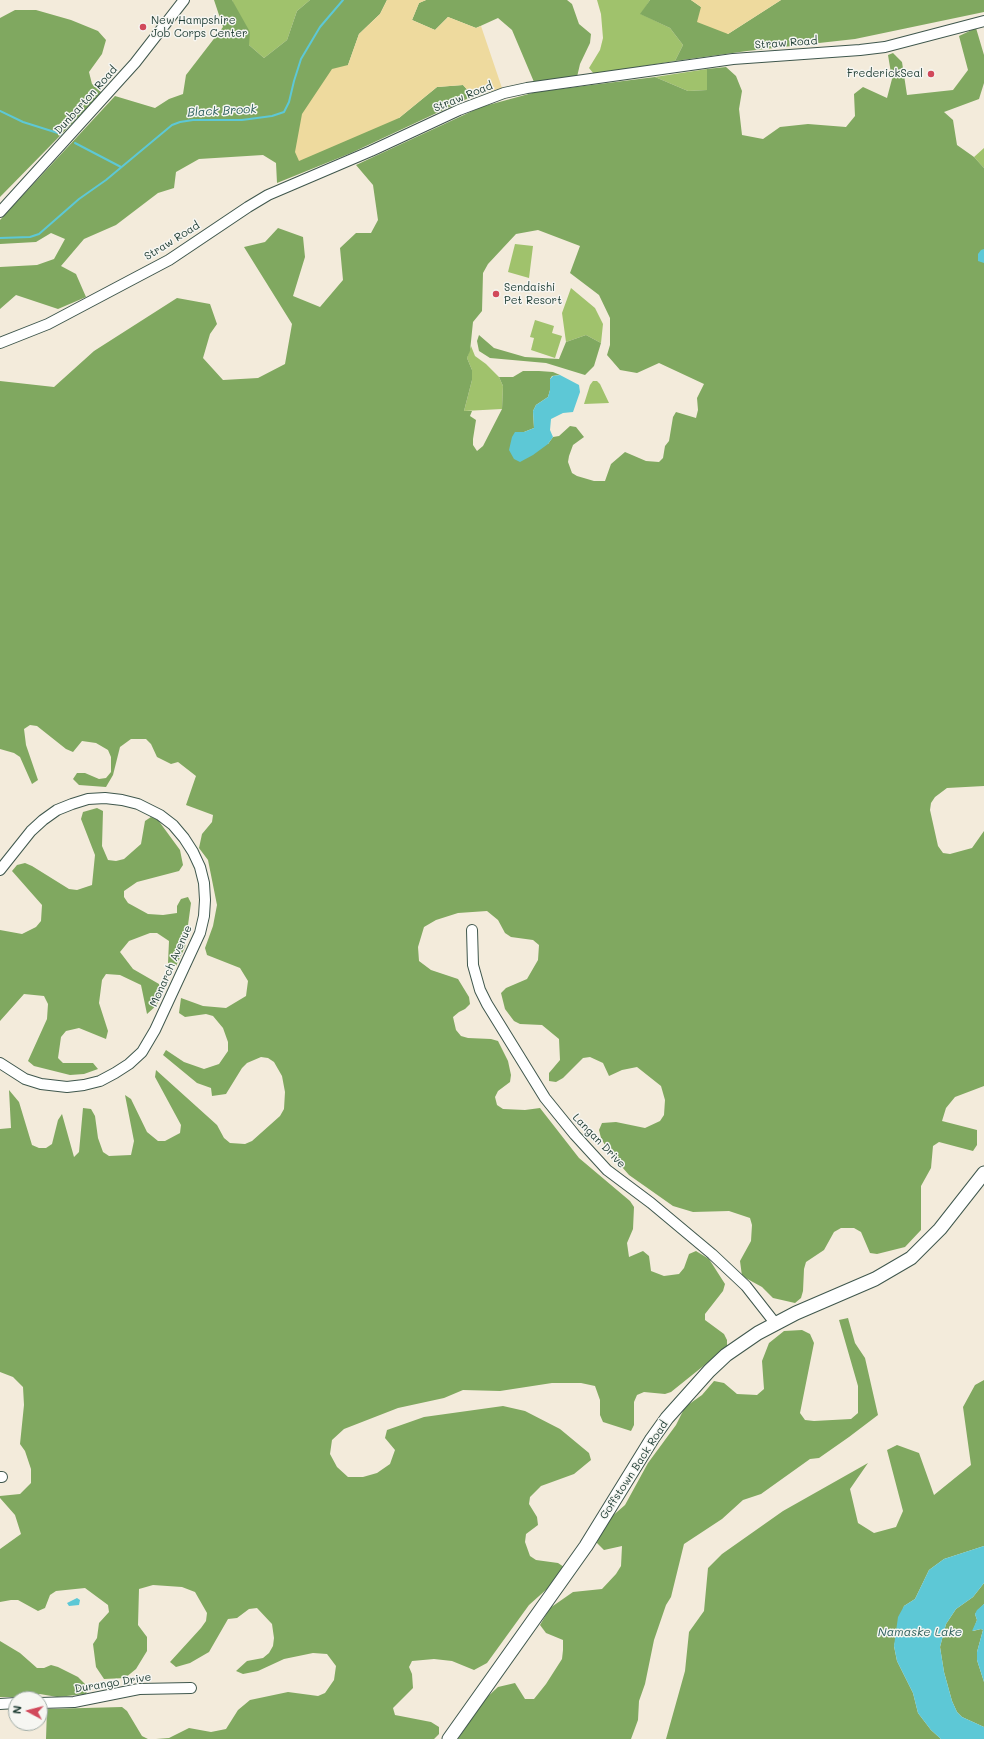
<!DOCTYPE html>
<html>
<head>
<meta charset="utf-8">
<style>
  body { margin:0 }
  #map { position:relative; width:984px; height:1739px; overflow:hidden; background:#f3ebdb; font-family:Mali,sans-serif }
  canvas { display:block }
  .north { position:absolute; left:8px; top:1691px; width:40px; height:40px; box-sizing:border-box; background:#f6f6f2; border:1px solid #a0aca6; border-radius:50%; rotate:277deg; font-size:11px; font-weight:700; line-height:16px; text-align:center; color:#1f3d34 }
  .north::after { content:''; display:block; margin:auto; width:14px; height:18px; background:#d1495b; clip-path:polygon(50% 0,100% 100%,50% 72%,0 100%) }
</style>
</head>
<body>
<div id="map">
<canvas width="984" height="1739"></canvas>
<div class="north">N</div>
</div>
<script>
const c = document.querySelector('canvas').getContext('2d');
c.lineJoin = 'round';
function fill(path, color) { c.fillStyle = color; c.fill(path, 'evenodd'); }
const shape = rows => new Path2D(rows.map(r => 'M' + r).join(''));
function trace(path, color, width, dash) { c.strokeStyle = color; c.lineWidth = width; c.lineCap = dash ? 'butt' : 'round'; c.setLineDash(dash || []); c.stroke(path); }
function label(font, color, halo, rows, align = 'center') {
  c.font = font + ' Mali,sans-serif'; c.lineWidth = 3; c.setLineDash([]); c.textBaseline = 'middle'; c.strokeStyle = halo; c.fillStyle = color; for (const [text, x, y, turn = 0] of rows) {
    c.save(); c.translate(x, y); c.rotate((+turn || 0) * Math.PI / 180); c.textAlign = isNaN(turn) ? turn : align; if (halo) c.strokeText(text, 0, 0); c.fillText(text, 0, 0); c.restore();
  }
}
fill(shape([
  [232,0,310,0,297,11,287,40,264,58,249,45],
  [597,0,650,0,641,14,670,28,683,45,675,61,594,74,589,68,600,50,603,38,601,14],
  [707,69,707,90,688,91,655,77],
  [984,148,984,168,974,157],
  [515,244,533,246,529,278,508,272],
  [571,288,595,308,603,324,601,343,586,335,566,342,562,313],
  [535,320,554,326,552,333,562,336,555,358,531,350,534,338,530,337],
  [471,346,475,356,486,364,499,377,503,386,502,409,464,411,472,380,472,370,467,358],
  [593,381,597,381,600,384,609,403,584,404,590,385]
]), '#a0c26c');
fill(shape([
  [214,0,232,0,250,32,249,45,264,58,287,40,297,11,310,0,387,0,380,14,359,34,348,65,399,118,437,87,463,85,473,96,351,153,277,183,276,163,263,155,199,159,176,172,174,188,158,193,116,225,84,239,61,266,76,274,86,297,58,309,16,295,0,309,0,267,37,265,54,259,65,239,51,233,36,242,0,244,0,220,115,96,155,108,169,99,183,94,186,75,223,27],
  [426,0,567,0,572,4,579,24,591,34,590,43,580,64,577,77,534,82,512,30,498,18,476,28,448,17,435,30,412,20,419,3],
  [650,0,691,0,701,7,728,34,781,0,984,0,984,12,855,39,747,51,675,61,683,45,670,28,640,14],
  [15,10,36,10,71,20,98,31,106,40,102,54,89,72,92,84,102,93,0,197,0,18],
  [976,28,984,55,984,83,979,99,944,112,953,120,957,145,974,157,984,168,984,786,947,788,935,797,931,803,930,810,938,846,943,853,950,854,972,848,984,831,984,1086,955,1097,946,1108,942,1121,977,1130,977,1145,973,1151,939,1142,933,1146,931,1168,921,1186,921,1230,905,1247,877,1254,870,1253,861,1232,854,1228,841,1228,834,1232,824,1250,806,1262,804,1269,803,1291,801,1298,795,1303,773,1298,762,1287,742,1276,740,1261,751,1241,752,1225,750,1218,729,1211,693,1212,673,1206,629,1175,609,1152,601,1138,599,1130,602,1123,616,1122,645,1128,660,1121,664,1115,665,1100,661,1086,637,1067,622,1070,609,1076,603,1063,590,1057,583,1058,563,1078,556,1082,549,1081,549,1073,560,1060,559,1039,542,1025,520,1024,514,1021,505,1009,501,993,506,988,527,979,538,960,539,945,533,940,511,937,505,933,498,920,487,911,458,913,436,920,424,927,418,947,419,961,431,970,458,979,469,997,470,1004,465,1009,459,1012,453,1017,456,1030,461,1036,468,1038,491,1039,498,1041,508,1061,511,1075,510,1082,498,1091,495,1097,497,1105,503,1109,525,1110,540,1108,579,1158,630,1201,634,1207,633,1229,627,1243,629,1257,643,1251,649,1256,651,1271,664,1276,679,1274,684,1268,689,1254,696,1251,709,1259,725,1284,723,1291,705,1314,705,1320,724,1334,727,1340,727,1347,671,1392,665,1394,644,1392,637,1395,634,1402,634,1425,631,1431,603,1422,600,1415,600,1400,595,1386,581,1383,552,1383,500,1391,463,1390,444,1398,398,1408,344,1429,332,1440,330,1454,337,1467,348,1477,363,1477,377,1473,390,1464,395,1450,385,1438,387,1430,424,1417,503,1406,525,1411,560,1429,589,1453,591,1460,574,1474,541,1486,530,1497,529,1504,537,1517,538,1525,526,1534,525,1542,530,1556,536,1560,558,1563,564,1567,557,1580,529,1605,487,1663,474,1670,452,1661,434,1659,412,1661,409,1667,412,1674,413,1688,393,1708,395,1715,431,1722,439,1727,439,1734,434,1739,156,1739,169,1738,189,1728,211,1732,226,1729,238,1710,250,1700,288,1692,318,1696,325,1693,334,1680,336,1666,327,1654,313,1653,284,1659,258,1671,243,1674,236,1671,247,1661,263,1658,269,1653,273,1646,274,1638,272,1624,257,1608,249,1609,237,1618,228,1619,209,1652,190,1663,176,1667,170,1662,201,1628,206,1621,207,1613,195,1592,182,1587,153,1585,139,1589,138,1625,147,1637,147,1651,136,1669,125,1678,104,1679,96,1667,93,1644,97,1638,99,1623,109,1612,108,1605,85,1588,56,1591,50,1595,45,1608,38,1611,18,1600,11,1600,0,1602,0,1549,21,1534,15,1515,0,1498,0,1496,20,1494,31,1483,31,1469,25,1451,20,1444,24,1405,23,1387,13,1377,0,1372,0,1129,11,1128,9,1090,19,1102,32,1145,39,1148,46,1148,52,1144,58,1120,62,1114,74,1157,79,1152,83,1108,91,1109,95,1116,98,1138,103,1152,109,1156,131,1155,134,1141,125,1095,131,1099,147,1132,158,1141,165,1141,180,1133,181,1125,155,1077,156,1070,217,1125,224,1138,230,1143,245,1144,252,1141,280,1116,284,1109,285,1092,282,1076,274,1062,268,1058,261,1057,247,1063,242,1068,226,1094,212,1096,211,1088,197,1083,163,1055,166,1050,184,1062,204,1069,219,1064,228,1051,228,1042,223,1028,213,1016,206,1014,185,1017,179,1013,181,998,203,1006,226,1008,246,996,248,981,240,968,207,955,205,948,213,926,217,905,208,860,199,848,202,834,212,822,213,815,186,805,196,776,178,762,171,764,157,757,151,744,146,739,131,739,120,747,113,775,106,787,79,785,73,779,77,773,85,773,99,779,106,778,111,772,111,757,108,750,96,743,82,741,73,752,66,749,37,726,30,725,24,729,26,745,38,780,32,784,20,757,14,753,0,749,0,381,54,387,94,351,177,298,210,304,217,324,210,334,203,358,223,380,258,378,285,364,292,324,244,247,265,242,278,228,303,237,305,257,293,296,320,307,343,280,340,248,356,233,371,233,378,220,373,185,356,165,481,107,536,92,655,77,688,91,707,90,707,69,726,67,736,76,742,91,739,109,742,135,763,139,780,127,808,124,846,127,855,116,854,94,863,87,887,98,892,79,888,55,893,53,902,62,907,95,953,90,968,70,959,36],
  [538,230,580,246,570,273,599,295,610,318,610,345,607,355,620,370,637,373,659,363,704,384,697,398,698,410,696,418,676,412,673,417,669,441,665,446,663,458,659,462,646,461,625,452,611,464,605,481,594,481,577,476,572,473,568,462,569,456,573,445,584,437,576,427,570,426,559,436,553,437,548,444,524,432,534,428,533,411,536,405,548,397,550,390,550,379,552,376,560,375,553,372,539,371,523,371,513,377,499,377,503,386,502,409,483,446,477,451,473,445,473,439,476,420,470,416,472,411,464,411,472,380,472,370,467,358,470,351,473,322,482,311,483,273,488,264,516,234],
  [479,335,494,348,525,357,559,359,566,342,586,335,601,343,594,366,585,375,546,363,490,358,479,351,477,341],
  [97,808,103,811,102,846,108,860,116,861,124,859,141,844,145,821,151,817,158,820,180,850,183,865,179,871,137,882,124,891,124,897,128,903,148,914,163,915,177,913,177,906,181,899,188,897,191,903,185,947,176,966,168,963,169,941,157,933,150,933,129,941,120,952,133,969,159,984,160,991,157,1005,147,1014,141,985,120,975,106,974,102,980,99,1003,108,1031,106,1039,79,1028,66,1031,61,1037,58,1058,63,1063,93,1063,98,1069,84,1074,70,1075,34,1066,28,1061,47,1019,48,1004,44,996,24,994,0,1021,0,930,22,934,36,927,41,921,42,905,12,871,17,865,25,863,32,866,69,889,77,890,92,885,95,855,81,819,83,812],
  [848,1318,855,1343,865,1358,878,1415,849,1437,819,1458,810,1459,761,1494,743,1500,722,1519,684,1544,671,1597,666,1605,654,1640,645,1684,639,1701,638,1720,631,1739,458,1739,484,1700,498,1687,515,1683,525,1699,534,1699,546,1684,562,1659,563,1650,563,1640,546,1633,540,1625,550,1608,573,1592,602,1589,616,1574,621,1566,622,1546,604,1550,597,1543,598,1534,602,1525,625,1505,648,1463,676,1425,685,1407,702,1395,714,1381,724,1383,737,1394,757,1395,764,1389,762,1361,769,1343,784,1331,802,1330,810,1334,814,1343,800,1413,805,1420,814,1421,851,1419,858,1413,858,1386,839,1320],
  [984,1380,984,1546,944,1559,929,1570,915,1599,904,1606,894,1646,897,1661,913,1693,918,1713,931,1730,941,1739,666,1739,685,1671,689,1632,704,1611,708,1568,722,1554,783,1511,868,1463,850,1489,858,1523,874,1533,896,1527,903,1511,887,1450,897,1445,919,1453,934,1495,971,1465,963,1407,975,1385],
  [984,1583,984,1604,975,1614,977,1620,973,1631,981,1629,983,1630,977,1652,977,1660,984,1682,984,1727,962,1717,957,1712,952,1701,944,1672,940,1647,946,1624,956,1609,973,1597],
  [0,1641,20,1653,37,1668,44,1668,51,1665,58,1667,78,1677,88,1687,86,1694,57,1697,40,1694,26,1697,0,1697],
  [122,1707,127,1711,142,1736,148,1739,46,1739,47,1709]
]), '#80a860');
fill(shape([
  [387,0,426,0,419,3,412,20,435,30,448,17,476,28,481,26,502,88,473,96,463,85,437,87,399,118,299,161,295,152,302,114,332,69,348,65,359,34,380,14],
  [691,0,781,0,728,34,697,22,701,7]
]), '#eeda9e');
fill(shape([
  [984,249,984,263,978,261,978,254,981,250],
  [560,375,579,385,580,392,573,412,563,413,551,419,550,430,553,437,548,444,533,455,520,462,514,459,509,450,512,437,515,432,524,432,534,428,533,411,536,405,548,397,550,390,550,379,553,376],
  [984,1546,984,1583,973,1597,956,1609,946,1624,940,1647,944,1672,952,1701,957,1712,962,1717,984,1727,984,1739,941,1739,931,1730,918,1713,913,1693,897,1661,894,1646,898,1617,904,1606,915,1599,929,1570,944,1559],
  [77,1598,80,1600,79,1605,69,1606,67,1603],
  [984,1604,984,1682,977,1660,977,1652,983,1630,981,1629,972,1631,977,1620,975,1614,977,1610]
]), '#5dc8d6');
trace(shape([
  [0,111,23,122,61,134],
  [75,143,121,167],
  [0,238,30,237,39,234,79,199,106,180,172,125,180,122,193,120,242,120,272,116,284,112,289,102,294,81,301,59,320,27,343,0]
]), '#5dc8d6', 2);
const minor = shape([
  [0,212,135,63,184,0],
  [0,343,48,324,133,279,169,260,248,207,268,195,371,151,459,110,504,93,527,88,733,59,860,50,885,47,984,21],
  [0,870,31,831,43,820,57,810,72,804,88,799,105,798,122,800,138,804,160,815,173,825,184,838,193,852,200,867,204,883,205,900,204,916,200,933,155,1030,142,1052,129,1064,115,1073,100,1081,84,1085,67,1087,41,1084,25,1079,0,1063],
  [472,930,473,965,480,990,487,1004,545,1098,575,1135,607,1170,651,1203,712,1254,746,1286,775,1323],
  [0,1477,2,1477],
  [40,1703,74,1702,139,1689,191,1688],
  [0,1704,16,1703]
]);
const major = shape([
  [449,1739,586,1546,652,1439,667,1418,709,1371,726,1355,758,1333,796,1313,875,1279,911,1258,940,1229,984,1173]
]);
trace(minor, '#3f574d', 12);
trace(major, '#3f574d', 15);
trace(minor, '#fff', 10);
trace(major, '#fff', 13);
for (const [x, y, r, color] of [
  [143,27,4,"#d1495b"],
  [931,74,4,"#d1495b"],
  [496,294,4,"#d1495b"]
]) { const dot = new Path2D(); dot.arc(x, y, r, 0, 2 * Math.PI); c.fillStyle = color; c.fill(dot); trace(dot, '#f6f6f2', 1.5); }
label('11px', '#1f3d34', '#f6f6f2', [
  ["New Hampshire",151,21],
  ["Job Corps Center",151,34],
  ["FrederickSeal",923,74,"right"],
  ["Sendaishi",504,288],
  ["Pet Resort",504,301]
], 'left');
label('11px', '#1f3d34', '#f6f6f2', [
  ["Straw Road",786,43,-4],
  ["Straw Road",463,97,-22],
  ["Dunbarton Road",86,100,-48],
  ["Straw Road",172,241,-32],
  ["Monarch Avenue",171,966,-66],
  ["Langan Drive",599,1141,46],
  ["Goffstown Back Road",634,1470,-57],
  ["Durango Drive",113,1683,-9]
]);
label('italic 12px', '#2e605c', '#f6f6f2', [
  ["Black Brook",222,111,-3],
  ["Namaske Lake",920,1632]
]);
</script>
</body>
</html>
